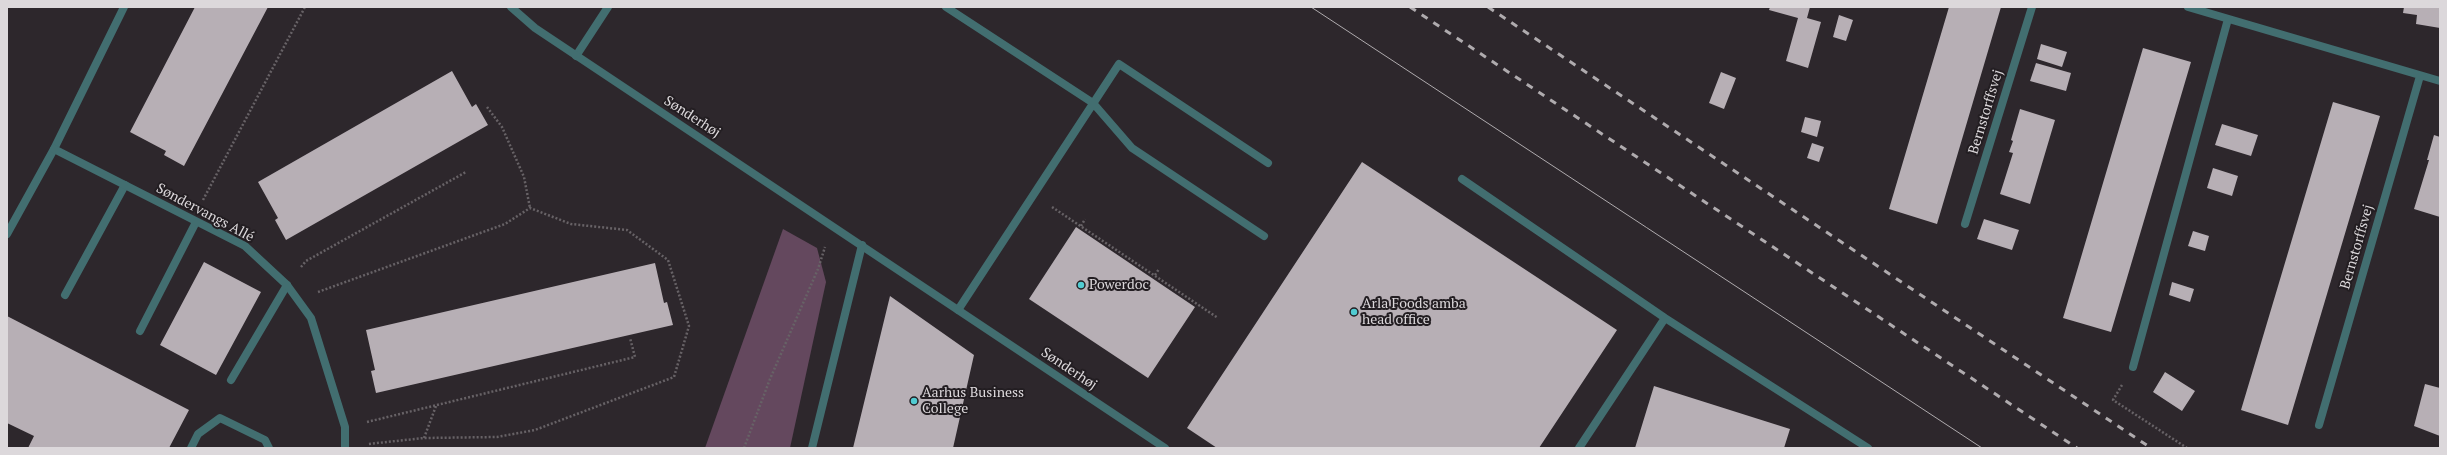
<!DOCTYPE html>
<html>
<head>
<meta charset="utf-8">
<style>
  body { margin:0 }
  #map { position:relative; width:2447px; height:455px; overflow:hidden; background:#2d272c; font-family:"PT Serif",serif }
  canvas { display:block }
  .frame { position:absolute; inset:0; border:8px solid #dcd8db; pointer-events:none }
</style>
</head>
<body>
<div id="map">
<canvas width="2447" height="455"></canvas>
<div class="frame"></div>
</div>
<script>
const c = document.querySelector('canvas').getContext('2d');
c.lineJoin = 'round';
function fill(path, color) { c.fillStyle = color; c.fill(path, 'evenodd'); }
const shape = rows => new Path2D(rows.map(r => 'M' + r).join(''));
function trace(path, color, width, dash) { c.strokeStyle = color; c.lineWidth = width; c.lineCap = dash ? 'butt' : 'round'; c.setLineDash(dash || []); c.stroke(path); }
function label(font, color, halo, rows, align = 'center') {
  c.font = font + ' "PT Serif",serif'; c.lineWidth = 4; c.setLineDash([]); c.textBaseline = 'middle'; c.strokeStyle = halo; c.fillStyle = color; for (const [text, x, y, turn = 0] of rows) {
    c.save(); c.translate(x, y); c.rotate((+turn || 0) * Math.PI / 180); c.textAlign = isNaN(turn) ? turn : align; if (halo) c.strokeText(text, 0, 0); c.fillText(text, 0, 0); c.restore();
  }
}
fill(shape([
  [783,229,817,248,826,282,790,448,705,448]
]), '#64485e');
fill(shape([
  [195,7,268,7,184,166,164,155,166,151,130,132],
  [1770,7,1810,7,1807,18,1821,22,1808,68,1786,61,1798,18,1769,10],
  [1949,7,2001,7,1937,224,1889,209],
  [2404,7,2440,7,2440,28,2416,24,2417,15,2403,13],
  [1839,15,1853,20,1846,41,1833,37],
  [2041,44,2067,52,2062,67,2037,59],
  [2143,48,2191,62,2111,332,2063,318],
  [2036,63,2071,73,2066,91,2030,81],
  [452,71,472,107,476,104,488,125,286,240,275,220,278,218,258,182],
  [1721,72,1736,78,1724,109,1709,103],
  [2333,102,2380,116,2288,425,2241,410],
  [2020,109,2055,120,2030,204,2000,194,2013,153,2009,152,2013,141,2011,140],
  [1805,117,1821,121,1817,137,1801,132],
  [2222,124,2258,135,2251,156,2215,145],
  [2434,135,2440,137,2440,217,2414,209,2429,160,2427,160],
  [1812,143,1824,147,1819,162,1807,158],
  [1362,162,1617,330,1539,448,1217,448,1187,428],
  [2213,168,2238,176,2232,196,2207,188],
  [1984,219,2019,230,2012,250,1977,239],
  [1076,227,1195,307,1148,378,1029,299],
  [2193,231,2209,236,2205,251,2188,246],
  [204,262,261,292,216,375,160,345],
  [655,263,664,303,667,302,673,325,376,393,371,371,375,370,366,330],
  [2172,282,2194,289,2190,302,2169,295],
  [890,296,974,355,953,448,853,448],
  [7,316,189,410,169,448,28,448,34,436,7,423],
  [2165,372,2195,391,2182,411,2153,392],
  [2425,384,2440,388,2440,436,2414,426],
  [1654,386,1790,429,1784,448,1635,448]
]), '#b7afb5');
trace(shape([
  [487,107,502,127,524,177,530,208],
  [203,200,305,7],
  [1052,207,1218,318],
  [1081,226,1085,219],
  [301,267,306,261,466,172],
  [1155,275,1159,269],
  [318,292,505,224,530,208,571,224,627,230,668,260,689,326,674,377,535,430,497,437,424,438,368,444],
  [2122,385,2113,400,2187,448],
  [367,422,635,357,630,338],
  [424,438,436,406],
  [744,448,770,379,818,269,825,247]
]), '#676266', 2.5, [2, 2]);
trace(shape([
  [946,7,1093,103,1132,148,1264,236],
  [576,56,608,7],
  [1462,179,1665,318,1868,448],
  [7,234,54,149,124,7],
  [65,295,125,185],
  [958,310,1119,64,1268,163],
  [140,331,196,222],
  [231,380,287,285],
  [191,448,198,434,220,418,265,440,269,448],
  [812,448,862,245],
  [1579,448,1665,318]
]), '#426e70', 8);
trace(shape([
  [511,7,535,28,1165,448],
  [2188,7,2440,81],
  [54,149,245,246,287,285,311,318,345,427,345,448],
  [1965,224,2032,7],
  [2133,367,2228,19],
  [2319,425,2420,76]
]), '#426e70', 8);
trace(shape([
  [1311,7,1982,448]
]), '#afabae', 1);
trace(shape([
  [1410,7,2077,448],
  [1488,7,2151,448]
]), '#afabae', 3, [7, 7]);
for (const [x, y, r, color] of [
  [1081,285,4,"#51ccd2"],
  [1354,312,4,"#51ccd2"],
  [914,401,4,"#51ccd2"]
]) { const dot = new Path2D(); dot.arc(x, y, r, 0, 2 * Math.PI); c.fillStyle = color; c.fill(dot); trace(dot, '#231e22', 1.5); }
label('14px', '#dcd8db', '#231e22', [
  ["Bernstorffsvej",1986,112,-73],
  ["Sønderhøj",692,117,33],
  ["Søndervangs Allé",205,213,28],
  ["Bernstorffsvej",2357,247,-74],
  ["Sønderhøj",1069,369,34]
]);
label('14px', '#dcd8db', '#231e22', [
  ["Powerdoc",1089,285],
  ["Arla Foods amba",1362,304],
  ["head office",1362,320],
  ["Aarhus Business",922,393],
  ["College",922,409]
], 'left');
</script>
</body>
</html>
